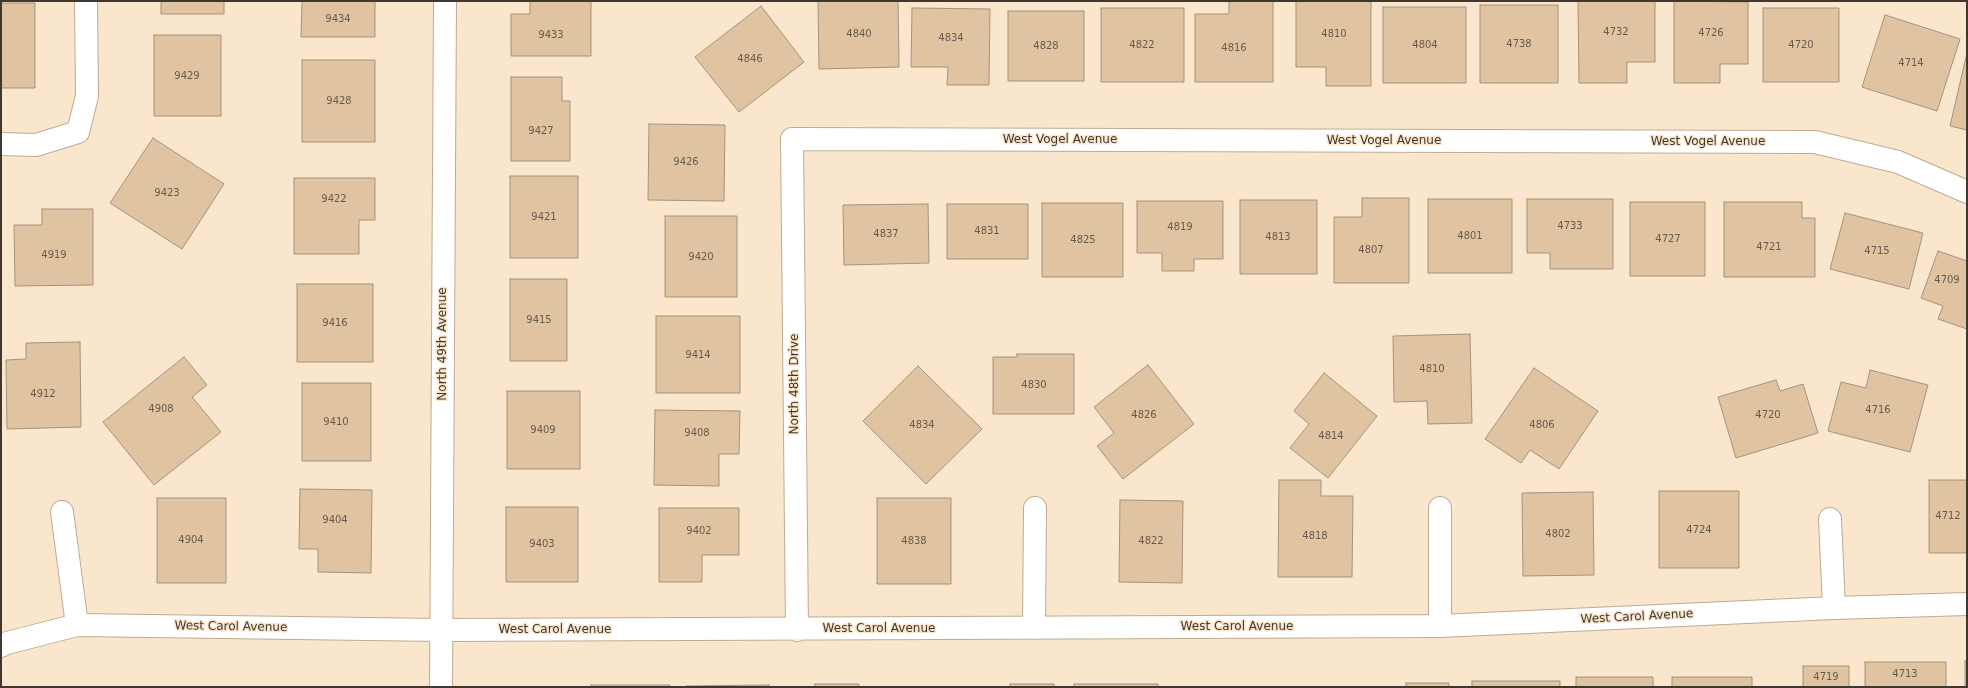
<!DOCTYPE html>
<html>
<head>
<meta charset="utf-8">
<style>
  body { margin:0 }
  #map { position:relative; width:1968px; height:688px; overflow:hidden; background:#fae6cd; font-family:"DejaVu Sans",sans-serif }
  canvas { display:block }
  .frame { position:absolute; inset:0; border:2px solid #40382f; pointer-events:none }
</style>
</head>
<body>
<div id="map">
<canvas width="1968" height="688"></canvas>
<div class="frame"></div>
</div>
<script>
const c = document.querySelector('canvas').getContext('2d');
c.lineJoin = 'round';
function fill(path, color) { c.fillStyle = color; c.fill(path, 'evenodd'); }
const shape = rows => new Path2D(rows.map(r => 'M' + r).join(''));
function trace(path, color, width, dash) { c.strokeStyle = color; c.lineWidth = width; c.lineCap = dash ? 'butt' : 'round'; c.setLineDash(dash || []); c.stroke(path); }
function label(font, color, halo, rows, align = 'center') {
  c.font = font + ' "DejaVu Sans",sans-serif'; c.lineWidth = 3; c.setLineDash([]); c.textBaseline = 'middle'; c.strokeStyle = halo; c.fillStyle = color; for (const [text, x, y, turn = 0] of rows) {
    c.save(); c.translate(x, y); c.rotate((+turn || 0) * Math.PI / 180); c.textAlign = isNaN(turn) ? turn : align; if (halo) c.strokeText(text, 0, 0); c.fillText(text, 0, 0); c.restore();
  }
}
const building = shape([
  [161,1,224,1,224,14,161,14,161,1],
  [302,1,375,1,375,37,301,37,302,1],
  [530,1,591,1,591,56,511,56,511,14,530,14,530,1],
  [818,1,898,1,899,67,819,69,818,1],
  [1229,1,1273,1,1273,82,1195,82,1195,14,1229,14,1229,1],
  [1296,1,1371,1,1371,86,1326,86,1326,67,1296,67,1296,1],
  [1578,1,1655,1,1655,62,1627,62,1627,83,1579,83,1578,1],
  [1674,1,1748,2,1748,64,1720,64,1720,83,1674,83,1674,1],
  [1,3,35,3,35,88,1,88,1,3],
  [1480,5,1558,5,1558,83,1480,83,1480,5],
  [761,6,804,62,739,112,695,57,761,6],
  [1383,7,1466,7,1466,83,1383,83,1383,7],
  [912,8,990,9,989,85,947,85,948,67,911,67,912,8],
  [1101,8,1184,8,1184,82,1101,82,1101,8],
  [1763,8,1839,8,1839,82,1763,82,1763,8],
  [1008,11,1084,11,1084,81,1008,81,1008,11],
  [1885,15,1960,39,1937,111,1862,87,1885,15],
  [154,35,221,35,221,116,154,116,154,35],
  [1967,53,1967,130,1950,126,1967,53],
  [302,60,375,60,375,142,302,142,302,60],
  [511,77,562,77,562,101,570,101,570,161,511,161,511,77],
  [649,124,725,125,724,201,648,200,649,124],
  [153,138,224,184,182,249,110,203,153,138],
  [510,176,578,176,578,258,510,258,510,176],
  [294,178,375,178,375,220,359,220,359,254,294,254,294,178],
  [1362,198,1409,198,1409,283,1334,283,1334,217,1362,217,1362,198],
  [1428,199,1512,199,1512,273,1428,273,1428,199],
  [1527,199,1613,199,1613,269,1550,269,1550,253,1527,253,1527,199],
  [1240,200,1317,200,1317,274,1240,274,1240,200],
  [1137,201,1223,201,1223,259,1194,259,1194,271,1162,271,1162,253,1137,253,1137,201],
  [1630,202,1705,202,1705,276,1630,276,1630,202],
  [1724,202,1802,202,1802,218,1815,218,1815,277,1724,277,1724,202],
  [1042,203,1123,203,1123,277,1042,277,1042,203],
  [928,204,929,263,844,265,843,205,928,204],
  [947,204,1028,204,1028,259,947,259,947,204],
  [42,209,93,209,93,285,15,286,14,225,42,225,42,209],
  [1845,213,1923,233,1909,289,1830,269,1845,213],
  [665,216,737,216,737,297,665,297,665,216],
  [1938,251,1967,261,1967,329,1938,319,1943,306,1921,298,1938,251],
  [510,279,567,279,567,361,510,361,510,279],
  [297,284,373,284,373,362,297,362,297,284],
  [656,316,740,316,740,393,656,393,656,316],
  [1470,334,1472,423,1428,424,1427,401,1394,402,1393,336,1470,334],
  [80,342,81,427,7,429,6,360,26,359,26,343,80,342],
  [1017,354,1074,354,1074,414,993,414,993,357,1017,357,1017,354],
  [184,357,207,385,192,397,221,432,154,485,103,422,184,357],
  [1148,365,1194,424,1123,479,1097,446,1114,433,1094,407,1148,365],
  [918,366,982,429,926,484,863,421,918,366],
  [1534,368,1598,411,1559,469,1530,450,1521,463,1485,439,1534,368],
  [1870,370,1928,385,1910,452,1828,431,1841,382,1866,388,1870,370],
  [1324,373,1377,416,1328,478,1290,448,1309,424,1294,411,1324,373],
  [1776,380,1780,391,1803,384,1818,433,1736,458,1718,397,1776,380],
  [302,383,371,383,371,461,302,461,302,383],
  [507,391,580,391,580,469,507,469,507,391],
  [655,410,740,411,739,454,719,454,719,486,654,485,655,410],
  [1279,480,1321,480,1321,496,1353,496,1352,577,1278,577,1279,480],
  [1929,480,1967,480,1967,553,1929,553,1929,480],
  [300,489,372,490,371,573,318,572,318,549,299,549,300,489],
  [1659,491,1739,491,1739,568,1659,568,1659,491],
  [1593,492,1594,575,1523,576,1522,493,1593,492],
  [157,498,226,498,226,583,157,583,157,498],
  [877,498,951,498,951,584,877,584,877,498],
  [1120,500,1183,501,1182,583,1119,582,1120,500],
  [506,507,578,507,578,582,506,582,506,507],
  [659,508,739,508,739,555,702,555,702,582,659,582,659,508],
  [1965,661,1967,661,1967,687,1965,687,1965,661],
  [1865,662,1946,662,1946,687,1865,687,1865,662],
  [1803,666,1849,666,1849,687,1803,687,1803,666],
  [1576,677,1653,677,1653,687,1576,687,1576,677],
  [1672,677,1752,677,1752,687,1672,687,1672,677],
  [1472,681,1560,681,1560,687,1472,687,1472,681],
  [1406,683,1449,683,1449,687,1406,687,1406,683],
  [815,684,859,684,859,687,815,687,815,684],
  [1010,684,1054,684,1054,687,1010,687,1010,684],
  [1074,684,1158,684,1158,687,1074,687,1074,684],
  [591,685,670,685,670,687,591,687,591,685],
  [769,685,769,687,686,687,686,686,769,685]
]);
fill(building, '#e0c4a1');
trace(building, '#a4927b', 1);
const minor = shape([
  [1,144,36,145,78,132,87,96,86,1],
  [1440,508,1440,626],
  [62,512,77,625],
  [1830,519,1834,608],
  [1034,628,1035,508],
  [797,630,792,139,1815,142,1898,162,1967,192],
  [1,646,7,643,77,625,441,630,1440,626,1834,608,1967,604],
  [441,687,445,1]
]);
trace(minor, '#beab93', 24);
trace(minor, '#fff', 22);
label('10px', '#685b4c', null, [
  ["9434",338,19],
  ["4732",1616,32],
  ["4726",1711,33],
  ["4840",859,34],
  ["4810",1334,34],
  ["9433",551,35],
  ["4834",951,38],
  ["4738",1519,44],
  ["4822",1142,45],
  ["4804",1425,45],
  ["4720",1801,45],
  ["4828",1046,46],
  ["4816",1234,48],
  ["4846",750,59],
  ["4714",1911,63],
  ["9429",187,76],
  ["9428",339,101],
  ["9427",541,131],
  ["9426",686,162],
  ["9423",167,193],
  ["9422",334,199],
  ["9421",544,217],
  ["4733",1570,226],
  ["4819",1180,227],
  ["4831",987,231],
  ["4837",886,234],
  ["4801",1470,236],
  ["4813",1278,237],
  ["4727",1668,239],
  ["4825",1083,240],
  ["4721",1769,247],
  ["4807",1371,250],
  ["4715",1877,251],
  ["4919",54,255],
  ["9420",701,257],
  ["4709",1947,280],
  ["9415",539,320],
  ["9416",335,323],
  ["9414",698,355],
  ["4810",1432,369],
  ["4830",1034,385],
  ["4912",43,394],
  ["4908",161,409],
  ["4716",1878,410],
  ["4826",1144,415],
  ["4720",1768,415],
  ["9410",336,422],
  ["4834",922,425],
  ["4806",1542,425],
  ["9409",543,430],
  ["9408",697,433],
  ["4814",1331,436],
  ["4712",1948,516],
  ["9404",335,520],
  ["4724",1699,530],
  ["9402",699,531],
  ["4802",1558,534],
  ["4818",1315,536],
  ["4904",191,540],
  ["4838",914,541],
  ["4822",1151,541],
  ["9403",542,544],
  ["4713",1905,674],
  ["4719",1826,677]
]);
label('12px', '#40382f', '#fae6cd', [
  ["West Vogel Avenue",1060,140],
  ["West Vogel Avenue",1384,141],
  ["West Vogel Avenue",1708,142],
  ["North 49th Avenue",443,344,-90],
  ["North 48th Drive",795,384,-90],
  ["West Carol Avenue",1637,617,-3],
  ["West Carol Avenue",231,627,1],
  ["West Carol Avenue",1237,627],
  ["West Carol Avenue",879,629],
  ["West Carol Avenue",555,630]
]);
</script>
</body>
</html>
